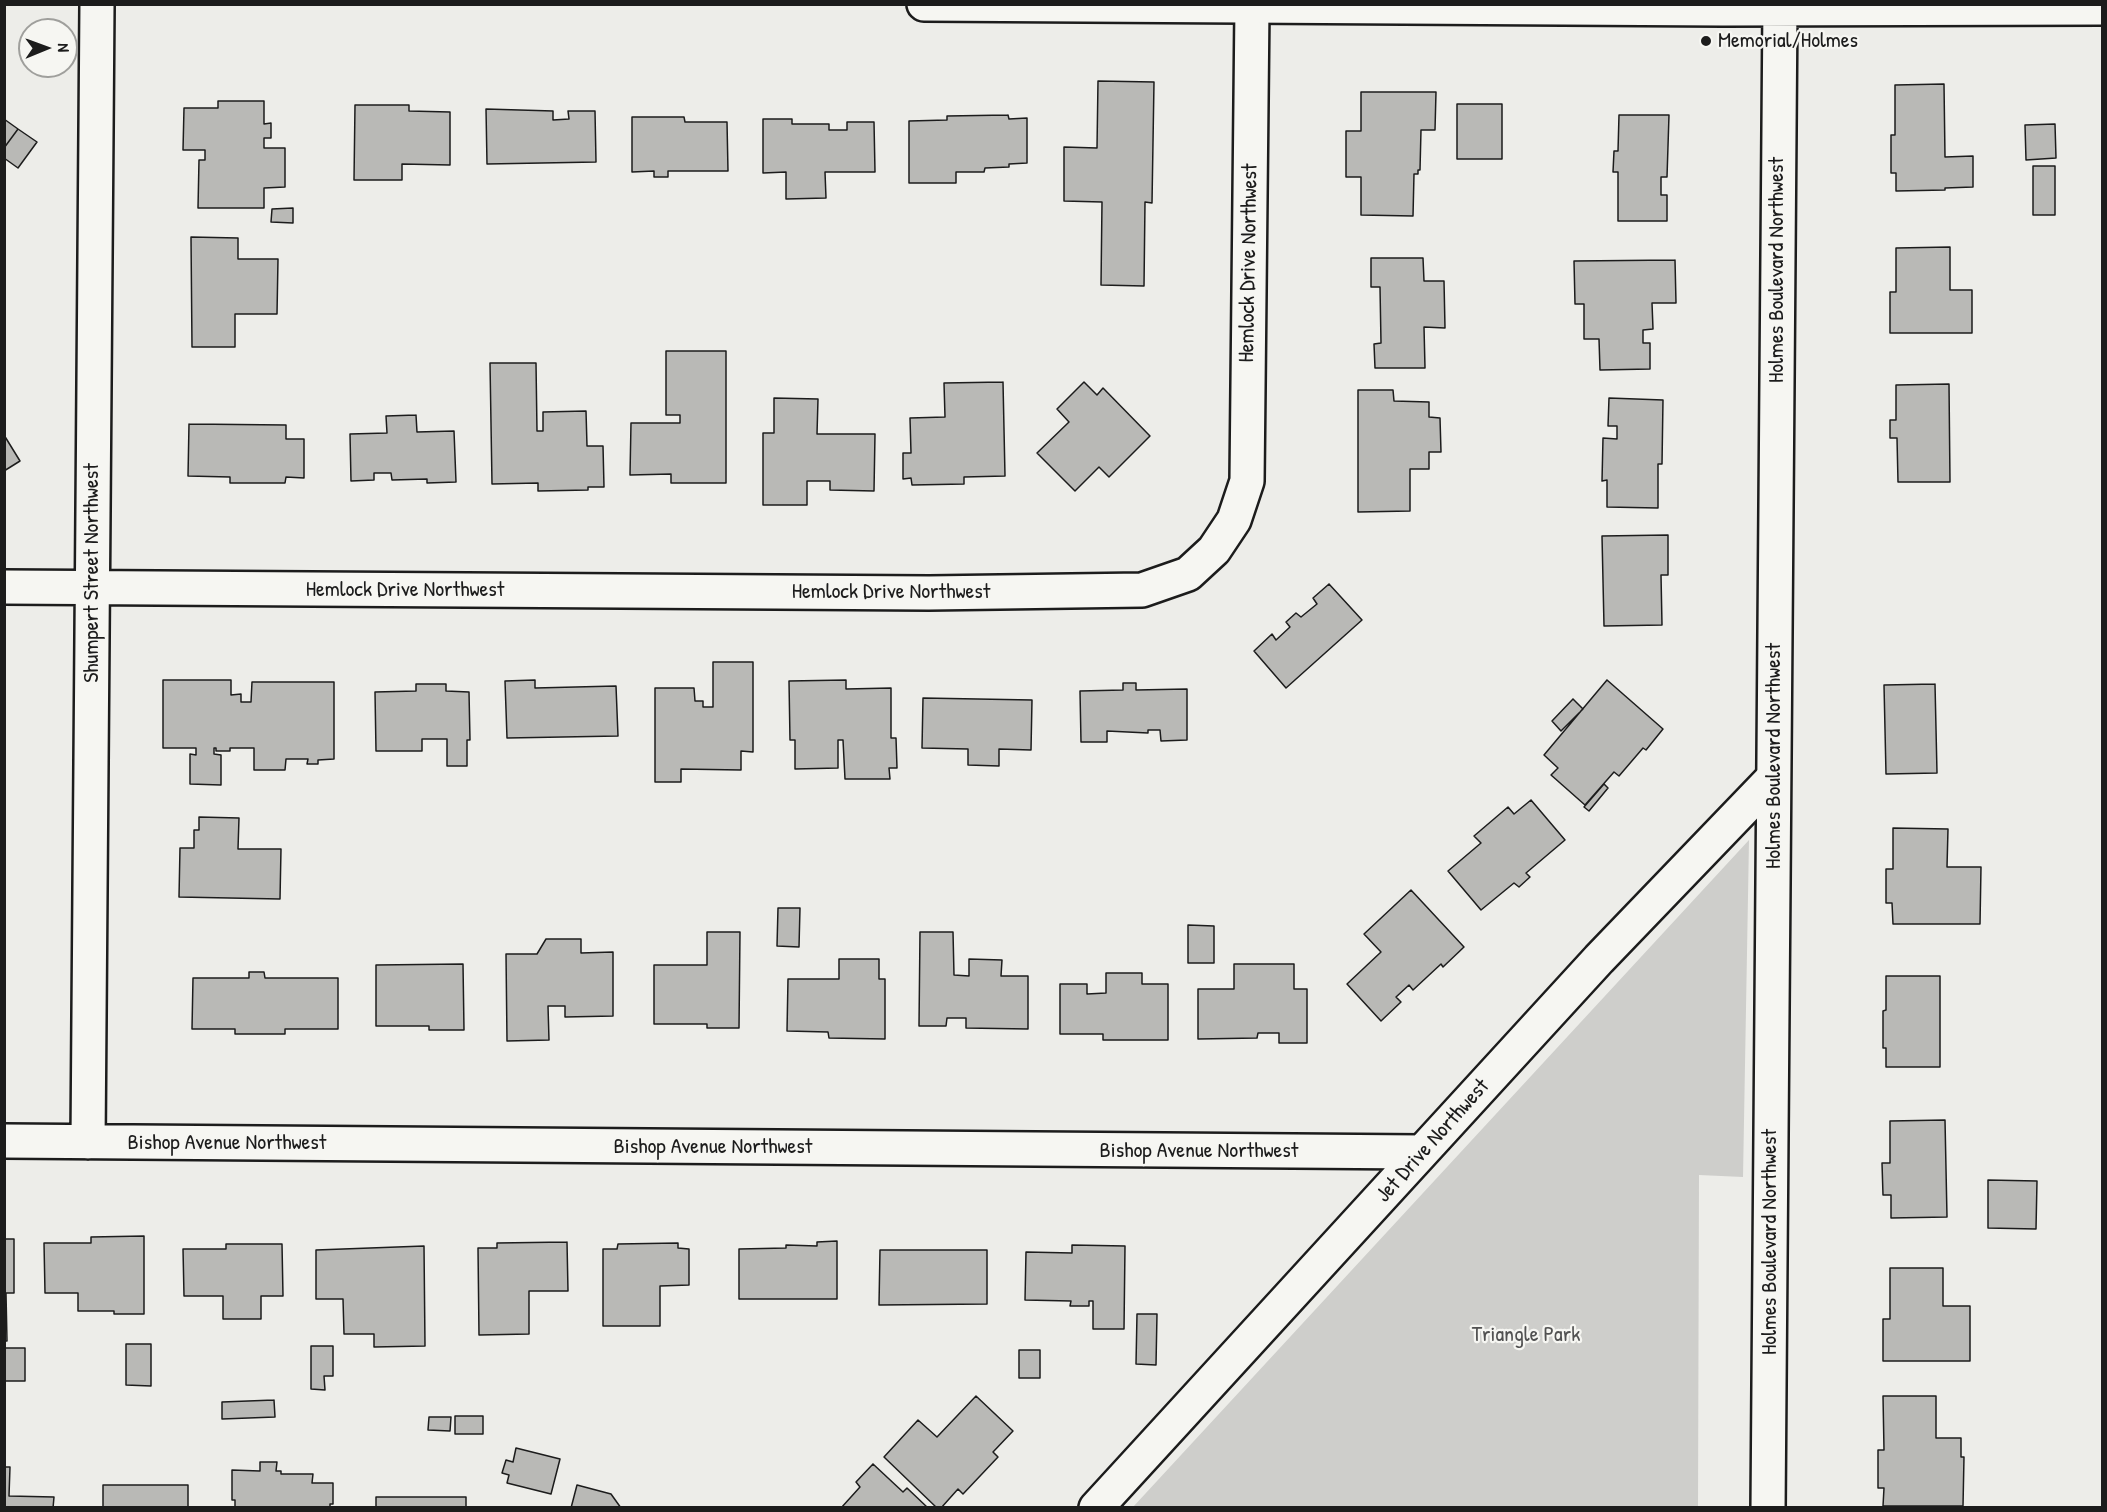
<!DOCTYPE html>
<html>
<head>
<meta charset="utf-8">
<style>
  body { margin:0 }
  #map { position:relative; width:2107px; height:1512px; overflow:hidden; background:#edede9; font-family:"Patrick Hand",sans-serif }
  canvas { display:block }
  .frame { position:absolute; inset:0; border:6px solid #1c1c1c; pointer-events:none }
  .north { position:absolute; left:18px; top:18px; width:60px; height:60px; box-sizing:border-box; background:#f6f6f2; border:2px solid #9f9f9c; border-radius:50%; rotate:89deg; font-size:16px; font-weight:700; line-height:24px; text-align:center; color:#1c1c1c }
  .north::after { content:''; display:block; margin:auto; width:21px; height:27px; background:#1c1c1c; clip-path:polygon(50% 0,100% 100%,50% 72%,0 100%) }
</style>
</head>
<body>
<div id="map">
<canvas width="2107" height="1512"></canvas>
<div class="frame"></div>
<div class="north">N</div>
</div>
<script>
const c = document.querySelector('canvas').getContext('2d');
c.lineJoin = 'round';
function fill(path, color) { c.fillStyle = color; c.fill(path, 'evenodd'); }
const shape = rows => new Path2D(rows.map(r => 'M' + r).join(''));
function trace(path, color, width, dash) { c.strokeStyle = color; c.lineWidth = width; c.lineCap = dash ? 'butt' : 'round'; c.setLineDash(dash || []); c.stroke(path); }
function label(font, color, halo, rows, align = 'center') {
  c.font = font + ' "Patrick Hand",sans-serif'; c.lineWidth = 4.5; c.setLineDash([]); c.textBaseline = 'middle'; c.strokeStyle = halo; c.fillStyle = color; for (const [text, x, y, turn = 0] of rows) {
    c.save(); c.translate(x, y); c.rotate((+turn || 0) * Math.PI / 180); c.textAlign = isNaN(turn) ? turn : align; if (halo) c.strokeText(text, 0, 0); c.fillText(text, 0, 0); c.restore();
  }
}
fill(shape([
  [1749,840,1743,1177,1699,1175,1698,1507,1133,1507]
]), '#cececb');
const building = shape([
  [1098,81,1154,82,1152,203,1145,202,1144,286,1101,285,1102,202,1064,201,1064,147,1097,148,1098,81],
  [1944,84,1945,157,1973,156,1973,187,1945,188,1945,190,1896,191,1896,173,1891,173,1891,135,1895,135,1895,85,1944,84],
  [1361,92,1436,92,1435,130,1421,130,1420,170,1418,170,1418,174,1414,174,1413,216,1361,215,1361,177,1346,177,1346,131,1361,131,1361,92],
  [218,101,264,101,264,124,271,123,271,138,264,138,264,148,285,148,285,187,264,188,264,208,198,208,199,160,205,160,205,150,183,150,184,108,218,108,218,101],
  [1457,104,1502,104,1502,159,1457,159,1457,104],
  [355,105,409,105,409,111,450,112,450,165,402,164,402,180,354,180,355,105],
  [486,109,553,111,553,120,569,119,568,111,595,111,596,162,487,164,486,109],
  [1008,115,1009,119,1027,118,1027,163,1009,164,1009,167,985,168,984,172,956,172,956,183,909,183,909,121,947,120,947,116,1008,115],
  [1619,115,1669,115,1667,177,1661,177,1661,195,1667,195,1667,221,1618,221,1618,172,1613,172,1614,151,1618,151,1619,115],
  [632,117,684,117,685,122,727,122,728,171,668,171,668,177,654,177,654,171,632,172,632,117],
  [4,119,18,129,4,148,4,119],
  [763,119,792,119,792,124,829,124,829,130,847,130,847,122,874,122,875,172,825,172,826,198,786,199,786,172,763,173,763,119],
  [2055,124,2056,158,2026,160,2025,125,2055,124],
  [18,129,37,142,18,168,4,158,4,148,18,129],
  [2033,166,2055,166,2055,215,2033,215,2033,166],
  [293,208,293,223,271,222,272,209,293,208],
  [191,237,238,238,238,259,278,259,277,314,235,314,235,347,192,347,191,237],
  [1950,247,1950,290,1972,290,1972,333,1890,333,1890,292,1896,292,1896,248,1950,247],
  [1371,258,1423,258,1424,281,1444,281,1445,328,1424,327,1425,368,1375,368,1374,344,1381,343,1380,287,1371,287,1371,258],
  [1675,260,1676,303,1652,303,1653,329,1643,330,1643,343,1650,343,1650,369,1600,370,1599,339,1584,339,1584,304,1575,304,1574,261,1675,260],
  [666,351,726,351,726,483,671,483,671,474,630,475,631,423,680,423,680,415,666,415,666,351],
  [490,363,536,363,537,431,543,431,543,412,586,411,587,446,603,446,604,487,588,487,588,490,538,491,538,483,492,484,490,363],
  [1003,382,1005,476,964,477,964,484,912,485,911,478,903,479,903,453,911,453,910,418,945,417,944,383,1003,382],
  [1084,382,1097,395,1103,388,1150,436,1109,477,1099,467,1075,491,1037,453,1069,422,1057,409,1084,382],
  [1949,384,1950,482,1898,482,1897,438,1890,438,1890,420,1896,420,1896,385,1949,384],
  [1358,390,1393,390,1394,401,1429,402,1429,417,1440,418,1441,452,1429,452,1429,469,1410,469,1410,511,1358,512,1358,390],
  [774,398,818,399,817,434,875,434,874,491,830,490,830,481,807,481,807,505,763,505,763,433,774,433,774,398],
  [1609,398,1663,400,1662,464,1658,464,1658,508,1607,507,1607,480,1602,481,1603,438,1617,439,1617,426,1608,426,1609,398],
  [416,415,417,432,454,431,456,482,427,483,427,479,392,480,391,473,374,473,374,480,351,481,350,434,387,433,386,416,416,415],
  [189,424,286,425,286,439,304,439,304,478,286,477,285,483,230,483,230,477,188,476,189,424],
  [4,435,20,461,4,471,4,435],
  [1668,535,1668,575,1661,575,1662,625,1604,626,1602,536,1668,535],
  [1329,584,1362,620,1286,688,1254,651,1272,634,1276,640,1290,627,1286,622,1296,613,1301,617,1317,604,1313,598,1329,584],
  [713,662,753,662,753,752,741,751,741,770,681,769,681,782,655,782,655,688,694,688,695,701,703,701,703,707,713,707,713,662],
  [163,680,231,680,231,695,241,694,241,702,251,702,252,682,334,682,334,759,318,760,318,764,307,764,308,759,286,759,285,770,254,770,254,748,230,748,230,751,216,751,216,748,214,748,214,754,221,755,221,785,190,784,190,754,196,755,196,748,163,748,163,680],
  [535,680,535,688,616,686,618,736,507,738,505,681,535,680],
  [846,680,846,689,891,688,891,738,896,738,897,768,889,768,890,779,845,779,843,740,838,740,838,768,795,769,795,740,790,740,789,681,846,680],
  [1607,680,1663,729,1646,750,1643,748,1619,776,1614,772,1585,805,1551,775,1558,768,1544,755,1607,680],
  [1123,683,1136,683,1136,690,1187,689,1187,740,1161,741,1160,730,1148,730,1148,733,1107,731,1107,742,1081,742,1080,691,1123,690,1123,683],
  [416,684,446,684,446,691,469,692,470,740,467,740,467,766,447,766,447,739,422,739,422,751,376,751,375,692,416,691,416,684],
  [1935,684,1937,773,1886,774,1884,685,1935,684],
  [923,698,1032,700,1031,750,999,749,999,766,968,765,968,749,922,748,923,698],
  [1573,699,1583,709,1561,731,1552,721,1573,699],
  [1604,784,1608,788,1589,811,1584,807,1604,784],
  [1531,800,1565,840,1526,873,1530,877,1519,887,1514,883,1481,910,1448,871,1481,843,1474,836,1508,807,1514,814,1531,800],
  [199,817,239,818,238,849,281,849,280,899,179,897,180,848,194,848,194,830,199,830,199,817],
  [1893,828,1948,829,1947,867,1981,867,1980,924,1893,924,1892,903,1886,903,1886,869,1893,869,1893,828],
  [1411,890,1464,947,1443,967,1441,964,1413,990,1409,985,1396,997,1401,1002,1381,1021,1347,984,1381,952,1364,934,1411,890],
  [778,908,800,908,799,947,777,946,778,908],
  [1188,925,1214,926,1214,963,1188,963,1188,925],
  [707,932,740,932,739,1028,707,1028,707,1024,654,1024,654,965,707,965,707,932],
  [920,932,953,932,954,975,969,976,969,959,1002,960,1001,976,1028,976,1028,1029,966,1028,966,1018,947,1018,946,1026,919,1026,920,932],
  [546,939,581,939,581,953,613,952,613,1016,565,1017,565,1006,548,1006,549,1040,507,1041,506,954,537,954,546,939],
  [839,959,879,959,879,979,885,979,885,1039,829,1038,828,1032,787,1031,788,979,839,979,839,959],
  [463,964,464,1030,429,1030,429,1026,376,1026,376,965,463,964],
  [1234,964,1294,964,1294,989,1307,989,1307,1043,1279,1043,1279,1033,1258,1033,1257,1038,1198,1039,1198,989,1234,989,1234,964],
  [249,972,264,972,265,978,338,978,338,1029,285,1029,285,1034,235,1034,235,1029,192,1029,193,978,249,978,249,972],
  [1106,973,1142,973,1142,984,1168,984,1168,1040,1103,1040,1103,1034,1060,1034,1060,984,1087,984,1087,994,1106,993,1106,973],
  [1886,976,1940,976,1940,1067,1886,1067,1886,1048,1883,1048,1883,1011,1886,1010,1886,976],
  [1945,1120,1947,1217,1891,1218,1891,1195,1883,1195,1882,1163,1890,1163,1890,1121,1945,1120],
  [1988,1180,2037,1181,2036,1229,1988,1228,1988,1180],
  [144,1236,144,1314,114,1314,114,1311,78,1311,78,1293,45,1293,44,1243,91,1243,91,1237,144,1236],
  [4,1239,14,1239,14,1293,6,1293,7,1341,4,1341,4,1239],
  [837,1241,837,1299,739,1299,739,1249,786,1248,786,1245,817,1246,817,1242,837,1241],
  [567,1242,568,1291,529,1291,529,1334,479,1335,478,1248,497,1248,497,1243,567,1242],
  [678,1243,678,1248,689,1249,689,1285,660,1286,660,1326,603,1326,603,1249,617,1249,618,1244,678,1243],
  [226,1244,282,1244,283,1296,261,1296,261,1319,223,1319,223,1296,184,1296,183,1249,226,1249,226,1244],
  [1072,1245,1125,1246,1124,1329,1093,1329,1093,1301,1089,1301,1089,1306,1070,1306,1071,1301,1025,1300,1026,1252,1072,1253,1072,1245],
  [424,1246,425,1346,374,1347,374,1334,344,1334,343,1299,316,1299,316,1250,424,1246],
  [880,1250,987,1250,987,1304,879,1305,880,1250],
  [1890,1268,1943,1268,1943,1306,1970,1306,1970,1361,1883,1361,1883,1319,1890,1319,1890,1268],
  [1137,1314,1157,1314,1156,1365,1136,1364,1137,1314],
  [126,1344,151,1344,151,1386,126,1385,126,1344],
  [311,1346,333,1346,333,1376,324,1376,325,1390,311,1389,311,1346],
  [4,1348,25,1348,25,1381,4,1381,4,1348],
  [1019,1350,1040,1350,1040,1378,1019,1378,1019,1350],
  [976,1396,1013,1431,993,1452,998,1457,963,1494,958,1489,941,1508,937,1508,884,1457,918,1420,937,1437,976,1396],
  [1883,1396,1936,1396,1936,1438,1961,1438,1961,1457,1964,1457,1963,1506,1883,1506,1884,1488,1878,1488,1878,1450,1884,1450,1883,1396],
  [274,1400,275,1417,222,1419,222,1402,274,1400],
  [455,1416,483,1416,483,1434,455,1434,455,1416],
  [429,1417,451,1417,450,1431,428,1430,429,1417],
  [516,1448,560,1459,551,1494,507,1483,509,1475,502,1473,506,1460,513,1462,516,1448],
  [260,1462,277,1462,276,1471,281,1471,281,1474,313,1474,312,1483,333,1483,333,1504,330,1504,330,1508,235,1508,235,1500,232,1500,232,1470,260,1471,260,1462],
  [873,1464,903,1492,907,1488,928,1508,841,1508,860,1487,856,1482,873,1464],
  [4,1467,10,1467,9,1496,54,1497,53,1508,4,1508,4,1467],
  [103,1485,188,1485,188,1508,103,1508,103,1485],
  [577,1485,611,1494,621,1508,571,1508,577,1485],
  [376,1497,466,1497,466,1508,376,1508,376,1497]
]);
fill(building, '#b9b9b6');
trace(building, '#1c1c1c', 1.5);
const street = shape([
  [4,587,929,593,1142,590,1188,574,1214,550,1234,520,1247,481,1252,6],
  [4,1141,1422,1152],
  [88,1142,97,4],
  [1096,1508,1599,959,1773,778]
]);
const secondary = shape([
  [924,4,1723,9,2102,8],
  [1768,1508,1780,4]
]);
trace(street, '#1c1c1c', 38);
trace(secondary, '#1c1c1c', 38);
trace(street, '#f6f6f2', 33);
trace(secondary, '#f6f6f2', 33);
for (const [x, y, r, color] of [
  [1706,41,6,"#1c1c1c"]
]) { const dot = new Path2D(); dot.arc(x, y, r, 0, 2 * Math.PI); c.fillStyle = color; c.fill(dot); trace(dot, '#f6f6f2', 2); }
label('22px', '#1c1c1c', '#f6f6f2', [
  ["Memorial/Holmes",1718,41]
], 'left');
label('22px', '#1c1c1c', '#f6f6f2', [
  ["Hemlock Drive Northwest",1249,263,-89],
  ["Holmes Boulevard Northwest",1777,270,-90],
  ["Shumpert Street Northwest",92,573,-90],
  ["Hemlock Drive Northwest",405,590],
  ["Hemlock Drive Northwest",891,592],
  ["Holmes Boulevard Northwest",1774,756,-90],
  ["Jet Drive Northwest",1433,1141,-48],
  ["Bishop Avenue Northwest",227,1143],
  ["Bishop Avenue Northwest",713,1147],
  ["Bishop Avenue Northwest",1199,1151],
  ["Holmes Boulevard Northwest",1770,1242,-90]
]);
label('22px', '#515151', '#f6f6f2', [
  ["Triangle Park",1526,1335]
]);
</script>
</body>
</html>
